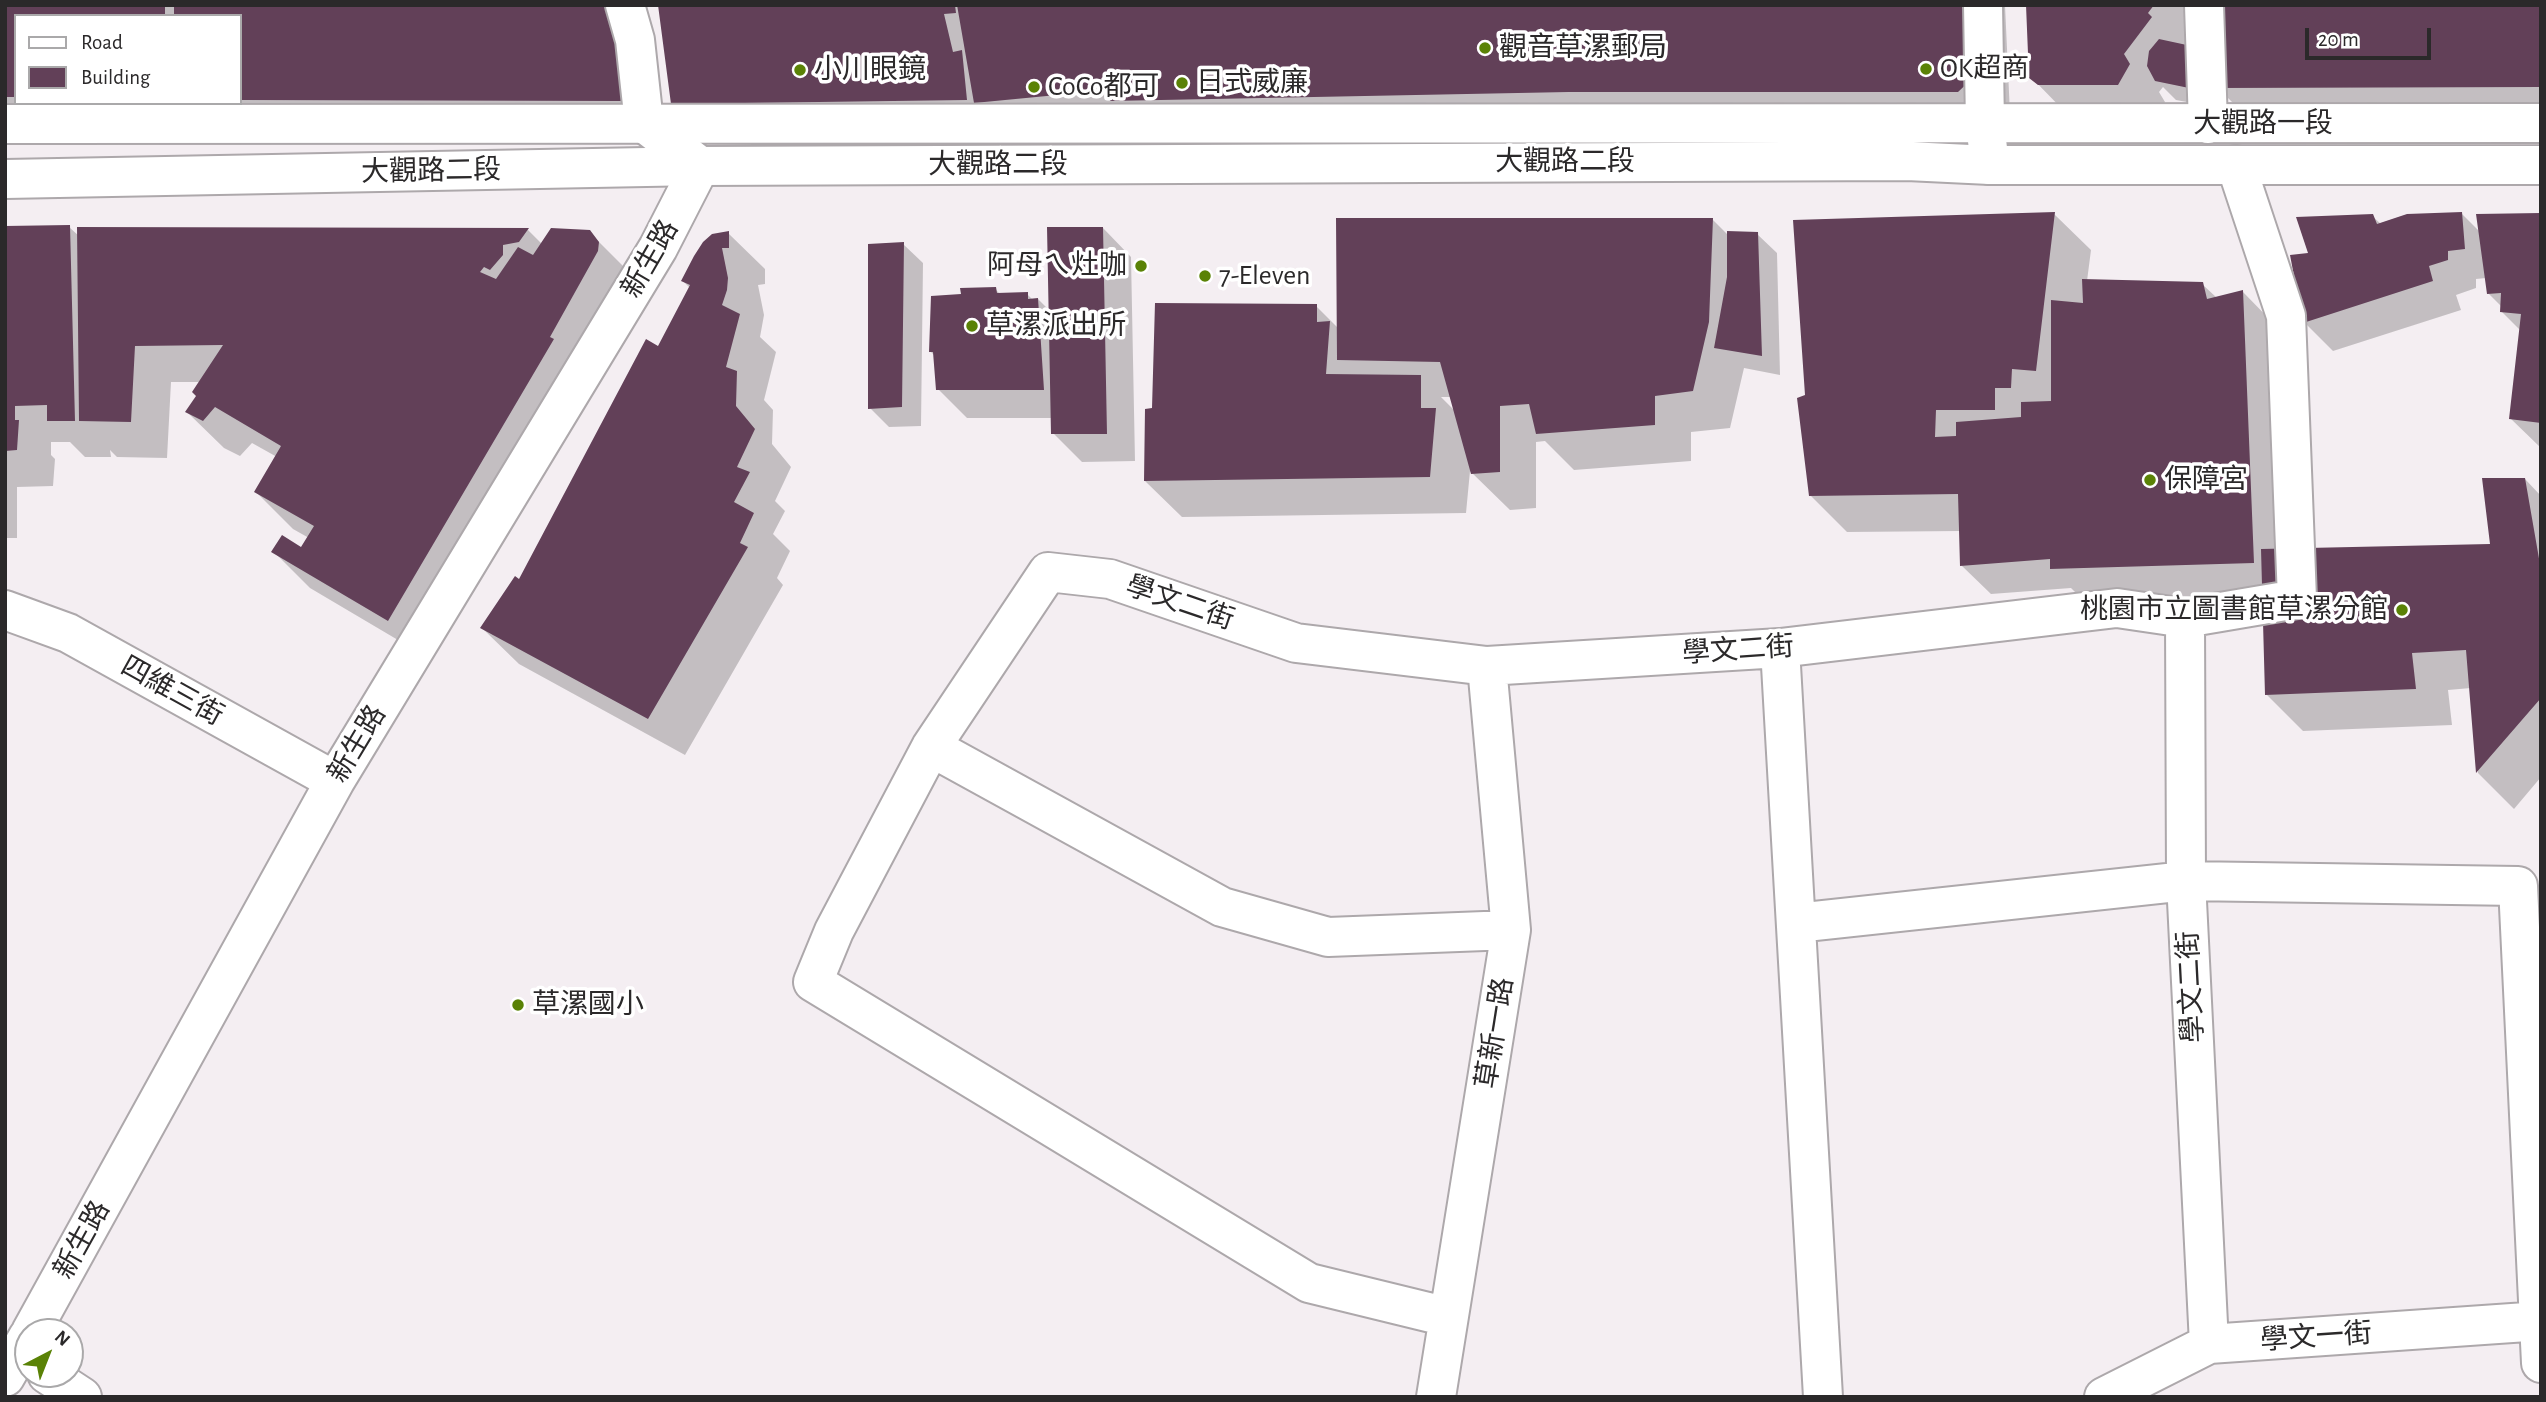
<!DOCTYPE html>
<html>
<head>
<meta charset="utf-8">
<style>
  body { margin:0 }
  #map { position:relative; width:2546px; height:1402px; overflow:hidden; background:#f4eef2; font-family:"Alegreya Sans",sans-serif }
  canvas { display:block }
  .frame { position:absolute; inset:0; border:7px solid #2b292a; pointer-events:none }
  .legend { position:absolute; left:14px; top:14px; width:228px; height:91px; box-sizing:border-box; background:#fff; border:2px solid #aaa9aa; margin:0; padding:9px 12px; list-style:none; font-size:21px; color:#2b292a }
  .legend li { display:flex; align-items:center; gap:14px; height:35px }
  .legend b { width:35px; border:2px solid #aaa9aa }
  .north { position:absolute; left:14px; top:1318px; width:70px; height:70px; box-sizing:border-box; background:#fff; border:2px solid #aaa9aa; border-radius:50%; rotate:42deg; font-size:19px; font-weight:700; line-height:28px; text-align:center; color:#2b292a }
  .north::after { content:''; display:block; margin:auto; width:24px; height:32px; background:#5a8206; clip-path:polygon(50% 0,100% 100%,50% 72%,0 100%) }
  .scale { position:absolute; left:2305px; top:28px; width:126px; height:32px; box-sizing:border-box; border:4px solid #2b292a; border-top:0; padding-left:9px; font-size:21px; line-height:24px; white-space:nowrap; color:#2b292a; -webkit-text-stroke:5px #fff; paint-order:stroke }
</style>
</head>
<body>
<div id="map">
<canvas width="2546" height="1402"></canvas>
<div class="frame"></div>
<ul class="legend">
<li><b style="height:9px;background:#fff"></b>Road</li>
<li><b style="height:19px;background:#624058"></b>Building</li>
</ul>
<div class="north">N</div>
<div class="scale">20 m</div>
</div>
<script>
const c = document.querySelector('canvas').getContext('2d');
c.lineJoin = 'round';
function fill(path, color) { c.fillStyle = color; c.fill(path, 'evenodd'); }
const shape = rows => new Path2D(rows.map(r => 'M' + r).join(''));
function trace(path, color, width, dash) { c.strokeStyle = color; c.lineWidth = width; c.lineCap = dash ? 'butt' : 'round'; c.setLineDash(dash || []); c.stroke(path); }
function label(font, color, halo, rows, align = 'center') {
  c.font = font + ' "Alegreya Sans","Noto Sans TC",sans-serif'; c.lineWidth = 7; c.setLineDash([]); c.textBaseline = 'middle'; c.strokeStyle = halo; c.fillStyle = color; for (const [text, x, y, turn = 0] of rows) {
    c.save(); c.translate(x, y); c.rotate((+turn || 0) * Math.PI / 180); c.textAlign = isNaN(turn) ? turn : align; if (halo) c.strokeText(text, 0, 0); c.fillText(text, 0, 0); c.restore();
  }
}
fill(shape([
  [5,5,629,5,660,137,5,133],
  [16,16,240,16,240,103,16,103],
  [660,5,2005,5,2010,114,709,140,673,103],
  [2027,5,2541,5,2541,123,2254,124,2221,91,2209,106,2176,100,2163,87,2159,92,2165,102,2155,121,2068,115,2031,77],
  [2461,213,2481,233,2541,215,2541,448,2510,418,2520,330,2502,312,2502,307,2488,293,2486,278,2476,279,2476,288,2456,295,2461,310,2333,351,2305,323,2310,254,2372,216,2381,224],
  [2054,214,2091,250,2087,281,2202,284,2217,298,2243,292,2279,329,2288,550,2491,546,2525,479,2541,496,2541,777,2514,809,2478,773,2471,688,2448,690,2452,725,2303,731,2266,694,2264,600,2088,605,2071,588,1991,594,1962,566,1961,531,1847,532,1811,496,1807,397],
  [1712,219,1729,236,1757,234,1777,253,1780,375,1744,368,1730,428,1691,432,1691,461,1574,470,1545,441,1536,442,1536,508,1510,510,1470,471,1466,513,1182,517,1145,481,1154,410,1316,306,1338,328],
  [1441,397,1452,397,1456,412],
  [69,227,79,236,79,228,528,230,542,244,589,232,626,269,425,656,310,588,274,552,302,549,309,538,293,529,256,492,277,457,252,443,240,456,224,448,187,412,198,396,201,382,171,382,167,458,117,457,110,450,111,457,85,457,70,442,51,442,51,455,55,459,53,486,17,487,17,538,5,538,5,228],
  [1103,228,1131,257,1135,461,1082,462,1053,433,1053,418,967,418,938,389,935,356,931,352,962,296,995,289,1000,294,1027,294,1033,300,1038,299,1051,312],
  [728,233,765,269,765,284,758,285,764,315,760,337,776,352,764,400,773,410,772,444,791,467,775,501,785,511,773,534,790,551,777,578,783,585,685,755,519,664,482,628,519,581,659,348,690,288,683,281],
  [903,244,923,263,921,426,889,427,870,408]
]), '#0003');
fill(shape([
  [5,5,165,5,165,16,16,16,16,97,5,97],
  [174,5,613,5,624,101,240,100,240,16,174,16],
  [658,5,955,5,956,13,944,14,953,52,962,50,967,100,671,104],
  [957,5,1971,5,1975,76,1958,92,1569,92,1110,101,1109,90,974,103],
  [2026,5,2154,5,2148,13,2152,17,2124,54,2130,64,2118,85,2038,85,2029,78],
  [2220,5,2541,5,2541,87,2216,88],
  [2159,39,2196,47,2189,88,2155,81,2147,66,2149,51],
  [2055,212,2036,371,2012,369,2011,388,1995,388,1995,410,1936,410,1935,437,1956,436,1956,422,2021,417,2021,402,2051,401,2051,300,2083,303,2082,279,2203,282,2207,299,2243,290,2254,563,2050,569,2050,559,1960,566,1958,494,1809,496,1797,398,1805,395,1793,220],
  [2462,212,2465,249,2448,251,2448,260,2429,266,2433,281,2303,323,2290,255,2308,253,2296,217,2373,214,2377,224,2407,214],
  [2541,213,2541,423,2509,419,2521,314,2500,312,2501,293,2487,294,2476,214],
  [1336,218,1713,218,1709,322,1693,391,1655,396,1655,425,1536,434,1529,404,1500,406,1500,472,1471,474,1440,362,1337,360],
  [70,225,75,421,47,421,47,405,15,406,15,420,19,420,17,450,5,451,5,226],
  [77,227,529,228,519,242,503,245,503,255,490,270,484,267,480,272,496,279,518,247,533,255,551,228,590,230,599,242,598,251,550,337,554,339,388,621,271,552,282,535,301,547,314,526,254,492,281,446,215,407,203,421,185,412,196,396,192,392,223,345,135,346,131,422,79,421],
  [1047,227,1103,227,1107,434,1051,434],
  [729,231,729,248,722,248,728,278,727,290,722,305,740,314,726,367,737,371,736,406,755,429,737,467,750,472,734,502,754,513,740,543,748,547,648,719,480,628,515,576,519,579,646,339,658,346,690,285,681,281,694,256,703,242,712,234],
  [1727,231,1758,232,1762,356,1714,348,1727,277],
  [904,242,902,407,868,409,868,244],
  [996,287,997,293,1028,292,1028,299,1038,298,1044,390,936,390,933,352,929,352,931,296,961,294,960,288],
  [1155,303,1317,304,1317,322,1330,321,1326,374,1421,375,1421,408,1436,408,1430,477,1144,481,1145,409,1152,408],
  [2482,478,2525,478,2541,570,2541,698,2476,773,2466,650,2412,653,2416,689,2265,695,2261,549,2490,544]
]), '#624058');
const minor = shape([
  [1983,5,1985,124,1990,165],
  [2204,5,2208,124],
  [5,610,68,633,335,781],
  [2185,618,2297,599,2286,316,2236,165],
  [1780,648,1823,1397],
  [931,747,1222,907,1328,937,1511,930],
  [1796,923,2186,881,2518,886,2541,1363],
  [1448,1317,1309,1283,813,982,834,931,931,747,1048,572,1110,579,1296,643,1487,666,1780,648,2117,608,2185,618,2186,881,2209,1344],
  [31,1332,335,781,658,248,700,166,644,123,635,40,625,5],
  [47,1374,82,1397],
  [5,1377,28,1337],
  [1436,1397,1511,930,1487,666],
  [2104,1397,2209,1344,2541,1321]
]);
const major = shape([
  [5,124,2541,123],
  [5,179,700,166,1907,161,1990,165,2541,165]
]);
trace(minor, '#ada8ab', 42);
trace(major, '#ada8ab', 42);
trace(minor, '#fff', 38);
trace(major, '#fff', 38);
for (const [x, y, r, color] of [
  [1485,48,7,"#5a8206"],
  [1926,69,7,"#5a8206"],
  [800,70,7,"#5a8206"],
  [1182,83,7,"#5a8206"],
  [1034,87,7,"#5a8206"],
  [1141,266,7,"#5a8206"],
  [1205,276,7,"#5a8206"],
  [972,326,7,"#5a8206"],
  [2150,480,7,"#5a8206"],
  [2402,610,7,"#5a8206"],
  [518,1005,7,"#5a8206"]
]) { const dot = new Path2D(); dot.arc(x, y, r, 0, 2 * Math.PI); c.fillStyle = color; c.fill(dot); trace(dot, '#fff', 2.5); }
label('28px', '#2b292a', '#fff', [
  ["觀音草漯郵局",1499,48],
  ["OK超商",1940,69],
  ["小川眼鏡",814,70],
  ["日式威廉",1196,83],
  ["CoCo都可",1048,87],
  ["阿母ㄟ灶咖",1127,266,"right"],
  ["7-Eleven",1219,276],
  ["草漯派出所",986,326],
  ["保障宮",2164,480],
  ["桃園市立圖書館草漯分館",2388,610,"right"],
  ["草漯國小",532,1005]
], 'left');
label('28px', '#2b292a', '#fff', [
  ["大觀路一段",2263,124],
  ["大觀路二段",1565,162],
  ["大觀路二段",998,165],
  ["大觀路二段",431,171,-1],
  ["新生路",650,259,-60],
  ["學文二街",1180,603,19],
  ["學文二街",1738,650,-4],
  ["四維三街",172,691,29],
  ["新生路",357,744,-59],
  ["學文二街",2191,987,-93],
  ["草新一路",1495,1033,-81],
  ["新生路",82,1240,-61],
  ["學文一街",2316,1337,-4]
]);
</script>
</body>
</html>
